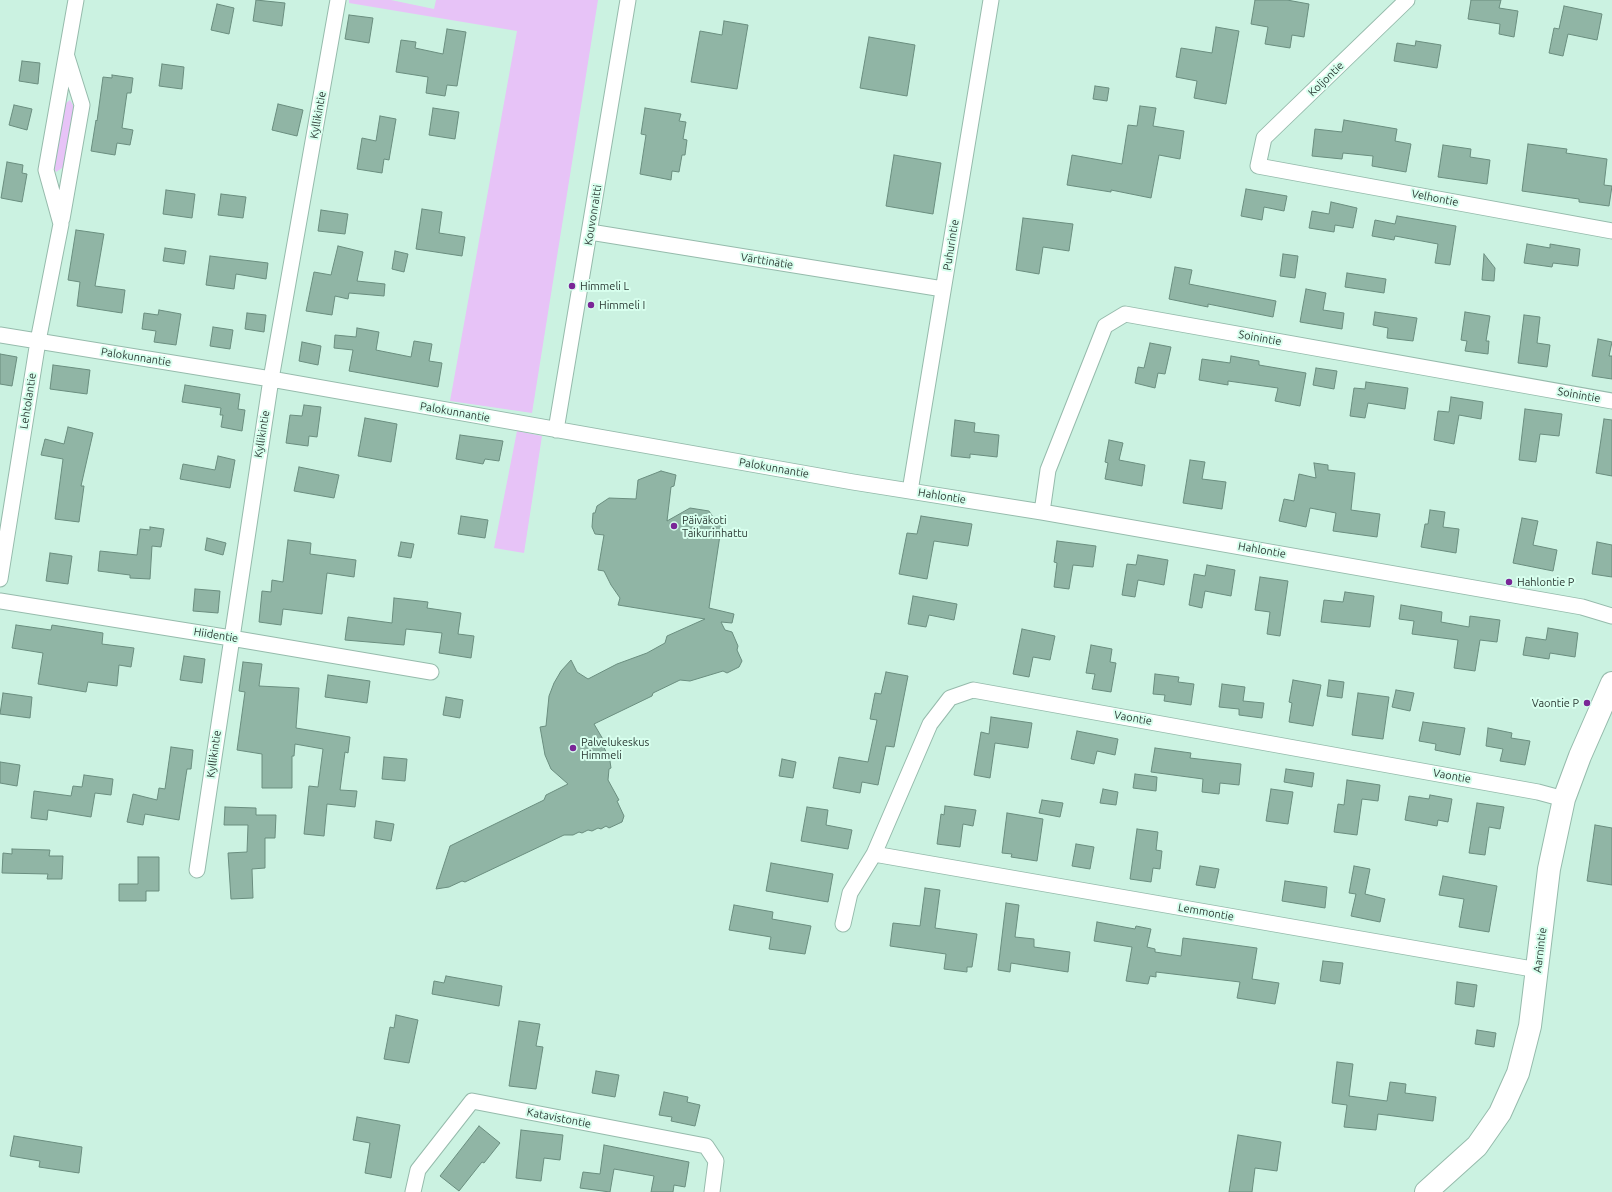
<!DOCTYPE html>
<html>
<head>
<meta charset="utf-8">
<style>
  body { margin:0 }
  canvas { display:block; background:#cbf2e1 }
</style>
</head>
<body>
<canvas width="1612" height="1192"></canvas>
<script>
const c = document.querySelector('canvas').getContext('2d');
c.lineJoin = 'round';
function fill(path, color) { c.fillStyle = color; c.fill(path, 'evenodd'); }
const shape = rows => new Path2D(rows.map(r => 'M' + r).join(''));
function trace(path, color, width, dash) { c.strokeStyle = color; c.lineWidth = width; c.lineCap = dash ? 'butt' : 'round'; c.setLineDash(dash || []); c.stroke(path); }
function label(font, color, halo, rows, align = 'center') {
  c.font = font + ' Ubuntu,sans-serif'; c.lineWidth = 4; c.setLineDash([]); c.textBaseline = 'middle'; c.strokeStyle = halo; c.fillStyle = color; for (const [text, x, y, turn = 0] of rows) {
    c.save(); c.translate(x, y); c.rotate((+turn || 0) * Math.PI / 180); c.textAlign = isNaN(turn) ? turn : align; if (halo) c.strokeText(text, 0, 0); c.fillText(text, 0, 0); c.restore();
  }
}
fill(shape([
  [349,0,391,0,434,9,436,0,598,0,532,413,450,401,517,31,349,3],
  [70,100,76,111,65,166,56,172,52,164,61,107],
  [517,431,542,436,524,553,494,548]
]), '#e7c3f7');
const building = shape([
  [256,0,285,3,282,26,253,21,256,0],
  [1255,0,1287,0,1309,4,1304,37,1292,35,1290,48,1265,44,1268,27,1251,24,1255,0],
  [1471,0,1501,0,1499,8,1518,11,1514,37,1499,34,1500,24,1468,19,1471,0],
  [217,4,234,8,229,34,211,30,217,4],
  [1564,6,1602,14,1597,40,1568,34,1563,56,1549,53,1554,28,1559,29,1564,6],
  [349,15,373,18,369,43,345,39,349,15],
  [724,21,748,25,737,89,691,82,700,31,722,35,724,21],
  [1216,27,1239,31,1226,104,1194,98,1197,81,1176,77,1181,48,1212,53,1216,27],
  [447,29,466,32,457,86,447,85,445,96,426,93,428,77,396,72,401,40,416,42,415,48,443,54,447,29],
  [869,37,915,45,907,96,860,88,869,37],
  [1416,41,1441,45,1437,68,1394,61,1397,43,1415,46,1416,41],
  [22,61,40,63,38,84,19,81,22,61],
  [162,64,184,67,182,89,159,86,162,64],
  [112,75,133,78,131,93,127,93,122,128,133,130,130,145,117,143,115,155,91,151,96,120,97,121,103,77,112,78,112,75],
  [1095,86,1109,88,1107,101,1093,99,1095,86],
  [278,104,303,110,297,136,272,130,278,104],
  [14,105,32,109,27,130,9,125,14,105],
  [1140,106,1156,108,1153,126,1184,131,1180,159,1159,155,1151,198,1111,190,1111,192,1067,185,1072,155,1122,164,1128,125,1137,126,1140,106],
  [433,108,459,112,455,139,429,135,433,108],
  [645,108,681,114,679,121,686,122,683,139,687,140,685,155,682,155,679,172,672,171,671,180,640,174,646,135,641,134,645,108],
  [380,116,396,119,389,160,384,159,382,173,357,169,362,138,376,141,380,116],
  [1344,120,1397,129,1395,141,1411,144,1406,172,1372,166,1373,156,1343,153,1342,159,1312,156,1315,129,1342,132,1344,120],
  [1528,144,1567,149,1566,153,1607,159,1604,185,1612,186,1609,206,1579,202,1579,199,1522,191,1528,144],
  [1443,145,1471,149,1470,157,1490,160,1487,184,1438,177,1443,145],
  [894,155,941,163,933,214,886,206,894,155],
  [7,162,23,165,22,173,27,174,22,202,1,198,7,162],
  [1246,189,1287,196,1284,211,1264,207,1262,220,1241,216,1246,189],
  [166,190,195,194,192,218,163,214,166,190],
  [221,194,246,197,243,218,218,215,221,194],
  [1331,202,1357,208,1353,228,1335,225,1334,232,1309,228,1312,211,1329,214,1331,202],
  [422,209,442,212,439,233,465,237,462,256,416,249,422,209],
  [321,210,348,214,345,234,318,231,321,210],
  [1397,216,1456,226,1450,265,1435,263,1438,244,1395,236,1394,240,1372,236,1375,220,1395,224,1397,216],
  [1023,218,1073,224,1069,251,1043,247,1039,274,1016,270,1023,218],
  [76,230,104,234,95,286,125,290,122,313,77,306,80,282,68,280,76,230],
  [1527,244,1550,248,1550,244,1580,249,1578,266,1553,263,1552,267,1524,263,1527,244],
  [338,246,363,252,357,281,385,284,384,296,349,293,348,299,335,296,332,315,306,311,314,272,331,275,338,246],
  [165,248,186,251,184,264,163,261,165,248],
  [395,251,408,254,404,272,392,269,395,251],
  [1283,254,1298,256,1295,278,1280,276,1283,254],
  [1484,254,1495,268,1494,281,1482,280,1484,254],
  [210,256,268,263,266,279,236,274,234,289,206,285,210,256],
  [1175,267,1192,270,1189,284,1276,301,1273,317,1208,304,1208,307,1169,299,1175,267],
  [1347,273,1386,279,1384,293,1345,287,1347,273],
  [1306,289,1326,293,1323,310,1344,313,1342,329,1300,322,1306,289],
  [159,310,181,314,176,345,154,342,156,331,142,329,144,313,158,315,159,310],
  [1375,312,1417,318,1413,341,1387,338,1388,328,1373,325,1375,312],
  [1465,312,1490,316,1486,341,1489,341,1488,354,1465,351,1467,341,1461,340,1465,312],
  [247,313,266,315,264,332,245,329,247,313],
  [1524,315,1540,317,1537,343,1550,345,1547,367,1518,363,1524,315],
  [213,327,233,330,230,349,210,346,213,327],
  [357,328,379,332,376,350,411,357,414,341,432,344,429,361,442,363,438,387,349,371,353,350,334,348,335,335,356,337,357,328],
  [1598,339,1612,342,1609,356,1612,356,1612,379,1592,376,1598,339],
  [302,342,321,346,318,365,299,361,302,342],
  [1150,343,1171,347,1165,374,1158,373,1155,388,1135,383,1138,367,1144,368,1150,343],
  [0,354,17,357,12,386,0,384,0,354],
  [1231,356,1259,361,1259,365,1306,373,1300,406,1275,401,1278,388,1228,381,1228,385,1199,380,1202,359,1230,363,1231,356],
  [53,365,90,370,87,394,50,389,53,365],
  [1316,368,1337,371,1334,389,1313,385,1316,368],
  [1366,382,1408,388,1405,409,1368,403,1365,418,1350,416,1354,388,1365,389,1366,382],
  [185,385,240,394,238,409,245,410,242,431,221,427,223,415,220,415,221,408,182,402,185,385],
  [1451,397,1483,402,1481,419,1459,415,1454,444,1434,440,1438,411,1449,412,1451,397],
  [304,405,321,407,317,437,309,436,308,446,286,443,290,415,302,416,304,405],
  [1525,409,1562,414,1559,436,1540,434,1536,462,1519,460,1525,409],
  [365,418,397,424,391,462,358,456,365,418],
  [1604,419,1612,420,1612,476,1596,473,1604,419],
  [955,420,975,423,974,432,999,435,997,457,970,454,970,458,951,456,955,420],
  [68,427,93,433,81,486,84,486,79,522,55,519,63,459,41,455,45,439,64,444,68,427],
  [460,435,503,441,499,461,485,459,483,464,456,459,460,435],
  [1109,440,1123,443,1119,460,1145,465,1142,486,1105,479,1108,463,1105,462,1109,440],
  [218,456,235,460,230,488,180,479,183,464,215,470,218,456],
  [1190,460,1205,462,1202,479,1226,482,1222,509,1183,503,1190,460],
  [1314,463,1328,465,1328,470,1355,473,1351,510,1380,514,1377,537,1333,531,1336,513,1310,508,1306,527,1279,521,1284,499,1294,501,1299,474,1316,478,1314,463],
  [299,467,339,475,334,498,294,491,299,467],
  [661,471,676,475,674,486,671,487,667,521,690,508,709,511,713,517,719,518,722,522,709,608,734,614,732,623,721,622,725,630,732,632,738,646,737,650,742,661,739,667,727,673,723,671,690,681,680,680,653,693,652,696,594,724,604,741,603,745,610,761,611,768,609,769,608,780,619,800,617,801,624,816,622,822,609,828,606,826,601,829,598,828,592,831,588,830,582,833,579,832,573,835,564,835,465,882,462,881,449,887,436,889,450,846,544,800,546,795,568,784,551,769,545,755,540,727,546,726,549,696,554,683,561,671,571,660,577,672,588,679,617,664,647,653,665,643,667,636,705,619,618,605,620,598,611,585,604,571,598,570,604,535,595,534,592,527,593,513,595,513,597,506,609,498,636,499,638,480,661,471],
  [1430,510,1445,512,1443,527,1459,529,1456,553,1421,547,1425,524,1428,524,1430,510],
  [461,516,488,520,485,538,458,534,461,516],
  [921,516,972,524,968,546,934,541,927,579,899,574,907,533,917,534,921,516],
  [1522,518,1538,521,1533,545,1557,550,1553,571,1513,563,1522,518],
  [150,527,164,529,161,547,152,546,150,579,130,578,130,575,98,571,100,551,137,555,140,529,150,530,150,527],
  [207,538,226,543,223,555,205,550,207,538],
  [288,540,311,543,310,554,356,560,354,577,327,573,322,614,283,609,281,625,259,622,262,591,271,592,272,580,283,582,288,540],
  [1057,541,1096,546,1093,567,1073,565,1069,589,1054,587,1057,563,1054,562,1057,541],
  [401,542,414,544,411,558,398,556,401,542],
  [1597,542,1612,545,1612,577,1592,574,1597,542],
  [50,553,72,556,68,584,46,581,50,553],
  [1138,555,1168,560,1164,585,1138,580,1135,597,1122,595,1127,564,1136,565,1138,555],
  [1207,565,1235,570,1231,596,1205,591,1202,608,1189,605,1194,574,1205,576,1207,565],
  [1260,577,1288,581,1280,636,1267,634,1270,612,1255,610,1260,577],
  [195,589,220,591,218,613,193,611,195,589],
  [1345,592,1374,596,1370,627,1321,622,1324,600,1343,602,1345,592],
  [913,596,957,604,954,620,929,615,926,627,908,624,913,596],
  [394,598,428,602,427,608,461,613,458,634,474,636,471,658,439,653,442,633,406,629,404,645,345,640,348,617,392,623,394,598],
  [1401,605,1442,612,1441,622,1469,627,1470,616,1500,620,1497,642,1480,640,1475,671,1454,668,1458,640,1412,634,1414,621,1399,619,1401,605],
  [16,625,51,630,52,625,103,633,102,644,134,648,131,667,119,665,117,686,88,682,86,692,38,684,43,653,12,648,16,625],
  [1548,628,1578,633,1575,657,1550,653,1549,659,1523,655,1526,637,1546,640,1548,628],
  [1022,629,1055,636,1050,660,1033,657,1029,677,1013,674,1022,629],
  [1091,645,1112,649,1110,662,1116,663,1111,692,1092,689,1095,674,1086,673,1091,645],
  [184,656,205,659,202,683,180,680,184,656],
  [243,662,262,664,259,686,299,688,296,728,350,737,348,753,345,752,340,790,357,791,355,807,327,804,324,836,304,834,309,786,318,787,323,749,295,744,294,756,292,756,292,788,262,788,262,754,237,750,245,692,239,691,243,662],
  [886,672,908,676,894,747,886,746,878,785,862,782,860,793,833,788,839,757,868,762,877,720,870,719,875,693,881,694,886,672],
  [1155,674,1179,677,1178,682,1194,684,1191,705,1164,701,1165,695,1153,694,1155,674],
  [328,675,370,681,367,703,325,697,328,675],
  [1293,680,1321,685,1313,726,1289,722,1292,703,1289,702,1293,680],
  [1329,680,1344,682,1342,698,1327,696,1329,680],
  [1222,684,1245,687,1243,701,1264,703,1262,718,1239,715,1239,709,1219,707,1222,684],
  [1396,690,1414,693,1410,711,1392,707,1396,690],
  [3,693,32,697,30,718,0,714,3,693],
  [1358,693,1389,697,1383,739,1352,735,1358,693],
  [446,697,463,700,460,718,443,715,446,697],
  [991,717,1032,723,1028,748,995,743,990,778,974,775,981,732,989,734,991,717],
  [1423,722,1465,728,1460,755,1435,750,1436,744,1419,741,1423,722],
  [1488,728,1512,733,1511,738,1530,741,1525,765,1500,761,1503,749,1486,746,1488,728],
  [1077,731,1118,739,1115,755,1097,751,1094,764,1071,759,1077,731],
  [171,747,193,750,191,769,187,769,179,820,145,814,143,825,127,822,133,794,157,800,159,788,165,789,171,747],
  [1155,748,1191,753,1190,758,1241,764,1239,785,1220,783,1219,794,1202,792,1203,779,1151,772,1155,748],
  [384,757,407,759,405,781,382,779,384,757],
  [782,759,796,762,793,778,779,776,782,759],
  [0,762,20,765,17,786,0,783,0,762],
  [1286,769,1314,773,1312,787,1284,782,1286,769],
  [1135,774,1157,777,1156,791,1133,788,1135,774],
  [84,775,113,779,111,795,95,793,91,817,48,810,47,820,31,818,34,791,71,796,73,786,82,787,84,775],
  [1347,780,1380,785,1378,801,1362,799,1357,835,1334,832,1338,804,1344,805,1347,780],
  [1103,789,1118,792,1116,805,1100,803,1103,789],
  [1271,789,1293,792,1288,824,1266,821,1271,789],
  [1430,795,1452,799,1448,822,1438,820,1437,826,1405,820,1409,796,1429,799,1430,795],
  [1042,800,1063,803,1060,817,1039,813,1042,800],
  [1477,803,1504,807,1500,829,1489,827,1485,855,1469,853,1477,803],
  [945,806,976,810,973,826,963,824,960,847,937,844,941,814,944,815,945,806],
  [225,807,256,808,256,815,276,815,275,838,265,838,265,868,252,869,253,898,231,899,228,853,247,852,248,825,224,825,225,807],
  [807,807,828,810,826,825,852,830,848,849,801,841,807,807],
  [1007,813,1043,819,1037,861,1011,857,1012,854,1002,853,1007,813],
  [376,821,394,824,391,841,374,838,376,821],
  [1595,825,1612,828,1612,885,1587,881,1595,825],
  [1137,829,1158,832,1156,850,1162,851,1160,869,1153,868,1151,882,1130,879,1137,829],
  [1076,844,1094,847,1090,869,1072,866,1076,844],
  [12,849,50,850,49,856,63,856,62,879,47,879,48,874,2,873,3,853,12,854,12,849],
  [138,857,159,857,159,891,146,891,146,901,119,901,119,884,138,884,138,857],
  [771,863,833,874,828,902,766,891,771,863],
  [1200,866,1219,869,1215,888,1196,885,1200,866],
  [1354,866,1370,869,1365,894,1385,899,1380,922,1351,916,1356,894,1349,893,1354,866],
  [1443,876,1497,886,1489,932,1459,927,1464,899,1439,895,1443,876],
  [1285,881,1327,887,1325,908,1282,901,1285,881],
  [925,888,940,890,935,928,977,934,972,967,967,967,967,972,944,969,946,954,890,946,893,923,920,926,925,888],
  [1006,903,1019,905,1015,937,1034,939,1034,947,1070,952,1068,972,1011,963,1010,972,998,970,1006,903],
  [734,905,773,912,772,919,811,926,805,954,769,949,771,937,729,930,734,905],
  [1097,922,1135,929,1136,926,1151,929,1147,947,1155,949,1155,952,1181,956,1183,938,1257,948,1252,979,1279,983,1275,1004,1237,998,1240,982,1156,972,1156,977,1150,976,1148,984,1126,981,1132,947,1094,941,1097,922],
  [1323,961,1343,963,1340,984,1320,981,1323,961],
  [446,976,502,986,499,1006,432,994,434,981,444,983,446,976],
  [1457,982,1477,985,1474,1007,1455,1004,1457,982],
  [396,1015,418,1020,409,1063,384,1059,390,1027,394,1028,396,1015],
  [519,1021,540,1024,536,1046,543,1047,536,1089,509,1086,519,1021],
  [1477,1030,1496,1033,1494,1047,1475,1044,1477,1030],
  [1337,1062,1353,1064,1349,1096,1387,1101,1390,1082,1406,1084,1405,1093,1436,1097,1433,1121,1378,1114,1376,1130,1344,1127,1347,1105,1332,1103,1337,1062],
  [596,1071,619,1075,615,1097,592,1093,596,1071],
  [664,1092,688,1097,687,1102,700,1105,695,1126,671,1121,672,1117,659,1115,664,1092],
  [357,1117,400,1125,391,1178,365,1173,370,1143,353,1140,357,1117],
  [479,1126,500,1143,484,1163,482,1162,459,1191,440,1176,479,1126],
  [521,1130,563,1135,560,1160,544,1158,541,1181,516,1178,521,1130],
  [1238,1135,1281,1142,1277,1171,1255,1168,1252,1192,1229,1192,1238,1135],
  [14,1136,82,1147,79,1173,39,1167,40,1161,10,1156,14,1136],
  [604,1145,689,1162,685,1187,674,1185,673,1192,651,1192,654,1176,614,1169,610,1192,580,1188,583,1172,600,1174,604,1145]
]);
fill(building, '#90b5a5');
trace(building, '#6a8e7f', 1);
const street = shape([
  [1407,0,1264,138,1258,166,1612,231],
  [62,219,82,105,67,57],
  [590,232,943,289],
  [0,335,271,379,853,482,1042,512,1582,607,1612,616],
  [556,430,628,0],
  [910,491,991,0],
  [1042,512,1048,470,1105,326,1125,314,1612,401],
  [0,579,38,341,61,224,46,170,76,0],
  [0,601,231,638,431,672],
  [874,854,1538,970],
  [197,870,271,379,338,0],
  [843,924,850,893,874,854,930,724,950,698,973,690,1538,792,1564,799],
  [413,1192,418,1170,472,1101,706,1146,716,1161,712,1192]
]);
const secondary = shape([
  [1426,1192,1477,1146,1500,1113,1518,1073,1530,1026,1549,869,1564,799,1580,756,1612,683]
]);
trace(street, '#96bbac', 17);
trace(secondary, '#96bbac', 24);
trace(street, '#fff', 15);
trace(secondary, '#fff', 22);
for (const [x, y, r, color] of [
  [572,286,4,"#7a2797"],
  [591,305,4,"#7a2797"],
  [674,526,4,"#7a2797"],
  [1509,582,4,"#7a2797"],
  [1587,703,4,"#7a2797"],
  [573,748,4,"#7a2797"]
]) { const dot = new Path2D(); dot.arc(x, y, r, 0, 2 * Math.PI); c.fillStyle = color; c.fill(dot); trace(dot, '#d8ffee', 1.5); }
label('11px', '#2c3b35', '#d8ffee', [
  ["Koljontie",1326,79,-44],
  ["Kyllikintie",318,115,-80],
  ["Velhontie",1435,198,11],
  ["Kouvonraitti",593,215,-81],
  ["Puhurintie",951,245,-81],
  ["Värttinätie",767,261,9],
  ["Soinintie",1260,338,10],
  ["Palokunnantie",136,357,9],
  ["Soinintie",1579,395,10],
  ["Lehtolantie",28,401,-81],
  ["Palokunnantie",455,412,10],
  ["Kyllikintie",262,434,-81],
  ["Palokunnantie",774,468,10],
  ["Hahlontie",942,496,9],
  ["Hahlontie",1262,550,10],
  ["Hiidentie",216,635,9],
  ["Vaontie",1133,718,10],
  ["Kyllikintie",214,754,-82],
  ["Vaontie",1452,776,10],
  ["Lemmontie",1206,912,10],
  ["Aarnintie",1540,950,-83],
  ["Katavistontie",559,1118,11]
]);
label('11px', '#2c3b35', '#d8ffee', [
  ["Himmeli L",580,286],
  ["Himmeli I",599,305],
  ["Päiväkoti",682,520],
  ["Taikurinhattu",682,533],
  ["Hahlontie P",1517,582],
  ["Vaontie P",1579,703,"right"],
  ["Palvelukeskus",581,742],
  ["Himmeli",581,755]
], 'left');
</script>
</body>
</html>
